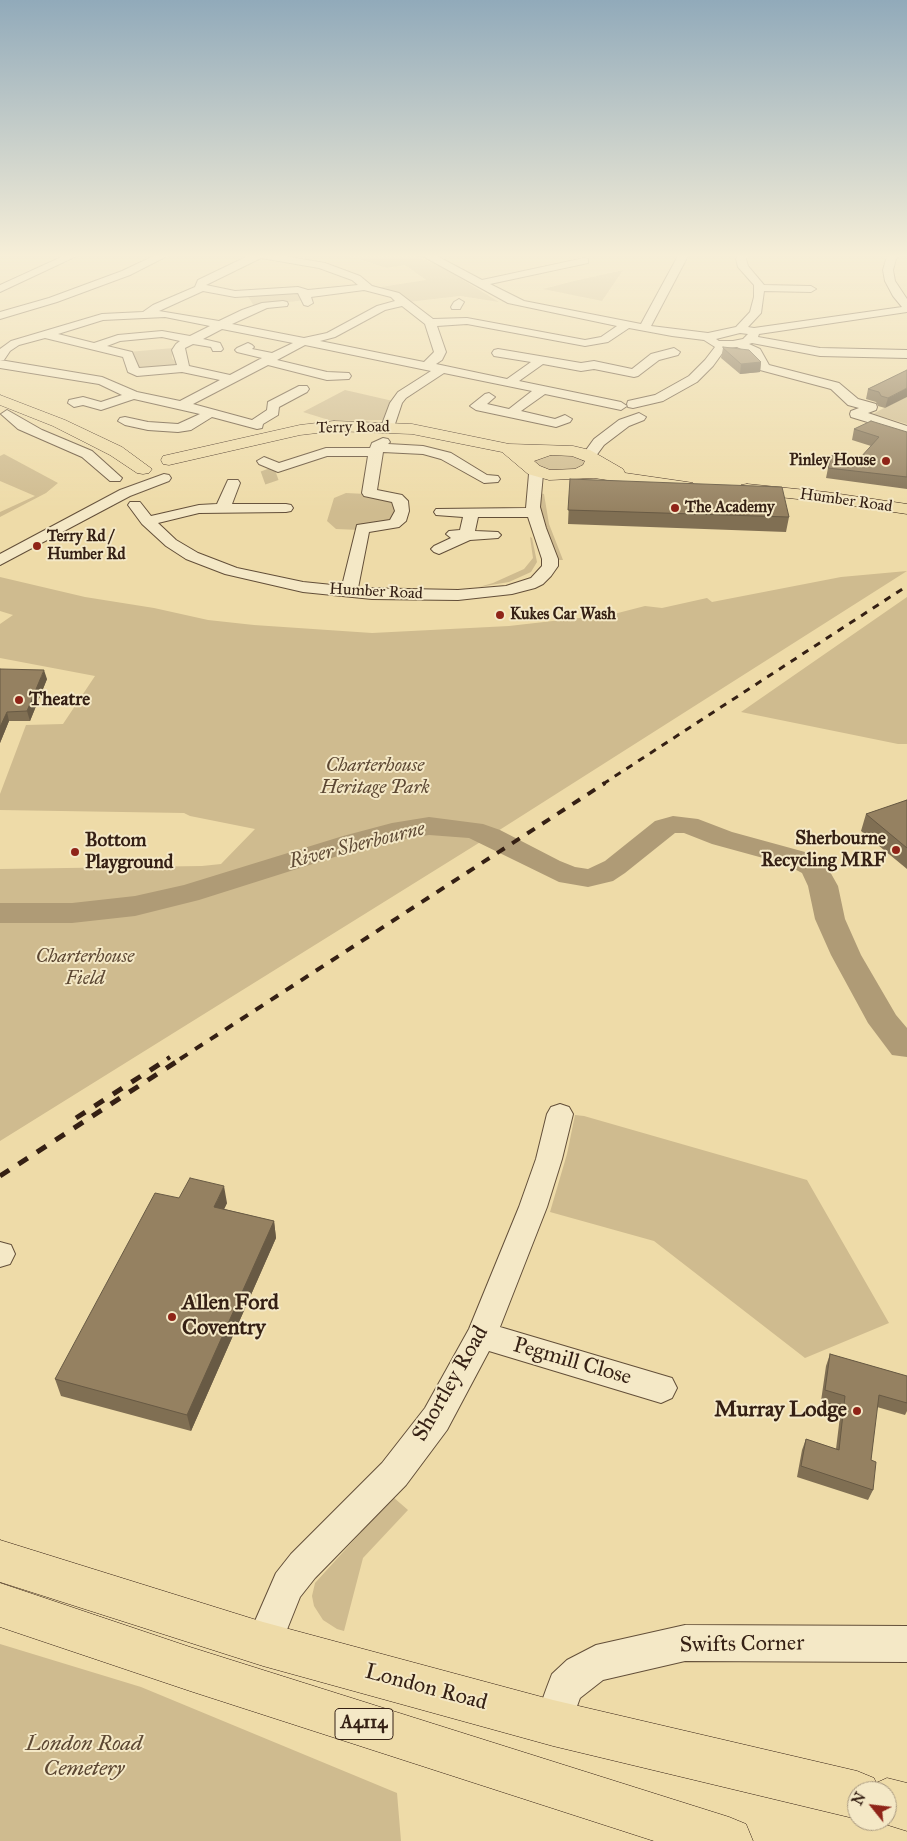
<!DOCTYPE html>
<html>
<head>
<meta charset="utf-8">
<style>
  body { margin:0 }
  #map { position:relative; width:907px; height:1841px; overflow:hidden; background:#eedba8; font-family:"IM FELL Great Primer",serif }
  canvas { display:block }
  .north { position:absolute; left:847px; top:1781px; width:50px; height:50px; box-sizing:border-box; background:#f4e8c6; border:1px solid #a8987f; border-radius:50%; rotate:299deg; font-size:14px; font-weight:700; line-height:20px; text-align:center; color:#352014 }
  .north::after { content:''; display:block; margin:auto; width:18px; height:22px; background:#8f2418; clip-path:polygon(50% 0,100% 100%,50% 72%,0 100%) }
</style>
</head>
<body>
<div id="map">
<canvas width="907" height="1841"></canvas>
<div class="north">N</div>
</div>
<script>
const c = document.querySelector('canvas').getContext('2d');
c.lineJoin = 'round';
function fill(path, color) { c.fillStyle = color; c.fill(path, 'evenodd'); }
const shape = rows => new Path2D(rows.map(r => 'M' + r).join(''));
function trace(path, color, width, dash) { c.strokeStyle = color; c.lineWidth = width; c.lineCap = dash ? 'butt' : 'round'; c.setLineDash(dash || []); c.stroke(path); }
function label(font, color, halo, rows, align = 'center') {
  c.font = font + ' "IM FELL Great Primer",serif'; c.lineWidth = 4; c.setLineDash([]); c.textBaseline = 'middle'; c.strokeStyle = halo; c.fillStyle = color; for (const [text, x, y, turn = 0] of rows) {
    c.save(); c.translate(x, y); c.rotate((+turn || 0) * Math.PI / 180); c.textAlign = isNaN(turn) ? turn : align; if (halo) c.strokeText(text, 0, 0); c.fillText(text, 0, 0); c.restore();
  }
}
fill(shape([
  [342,254,411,254,442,267,499,302,460,296,408,302,389,290,374,288,426,280,405,265,387,268],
  [623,270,602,301,543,289,574,281],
  [298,292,302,300,298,301,254,306,247,295],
  [173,348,172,358,178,365,142,369,137,367,128,352],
  [345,390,393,401,383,420,332,421,303,412],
  [907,397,907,424,873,414,884,408],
  [564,452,584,460,586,464,578,470,551,472,535,463,535,459,539,456],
  [4,454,58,483,46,493,0,517,0,512,35,496,0,481,0,456],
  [346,493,366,494,397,502,392,521,360,530,336,529,327,521,334,498],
  [539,493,544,494,549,524,563,560,557,560,550,543,541,514],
  [530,537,532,538,537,562,531,572,509,582,479,587,493,583,524,569,533,558],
  [907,571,490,836,0,1141,0,869,202,866,221,864,255,829,190,816,184,813,0,810,0,794,26,725,63,724,95,676,0,658,0,624,13,615,0,611,0,577,85,597,154,608,208,620,254,625,372,633,509,626,614,614,645,606,662,608,707,598,712,602,841,577],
  [907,597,907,744,898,744,741,712],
  [575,1115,584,1116,807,1180,889,1323,805,1358,654,1241,550,1212,567,1154],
  [393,1497,408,1510,363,1558,344,1631,337,1629,323,1620,314,1606,312,1596,315,1583],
  [0,1644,141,1687,397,1793,401,1841,0,1841]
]), '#cfbb8f');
fill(shape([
  [673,816,698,819,732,832,805,852,824,861,838,886,845,919,861,955,896,1015,907,1028,907,1057,892,1055,868,1023,831,955,815,919,808,886,802,873,785,864,712,844,684,833,675,833,625,873,613,881,588,887,559,882,469,838,429,835,392,841,363,848,199,900,135,916,72,923,0,923,0,903,72,903,135,896,184,885,343,836,392,823,429,817,483,824,500,830,560,861,575,867,588,869,605,861,655,821,673,816]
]), '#af9b76');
trace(shape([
  [263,478,280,472]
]), '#c9b68a', 14, [14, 7]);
const minor = shape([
  [68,254,81,254,0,292,0,285,68,254],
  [158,254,171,254,130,275,57,302,0,319,0,312,49,298,122,271,158,254],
  [249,254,273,254,325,263,360,276,372,286,399,293,433,319,467,318,585,340,601,337,617,326,508,303,419,254,433,254,482,280,584,258,588,259,588,263,490,284,524,301,641,324,679,254,689,254,651,326,708,333,736,327,750,312,754,297,754,285,738,267,736,259,738,254,748,254,746,259,748,266,764,285,811,286,816,289,811,292,764,291,761,313,748,327,754,328,902,307,893,296,885,281,883,270,887,256,901,254,896,259,893,270,895,281,907,299,907,312,759,334,758,337,820,348,907,350,907,358,820,356,752,343,749,344,760,349,769,365,839,383,858,399,876,404,877,407,876,410,868,413,907,426,907,434,851,417,850,414,851,411,859,408,848,405,831,389,760,370,751,354,737,347,726,348,713,366,697,382,663,401,633,408,628,407,627,404,628,401,655,395,689,376,705,360,715,347,704,340,672,336,629,328,608,342,585,346,467,324,437,326,446,352,442,360,436,364,507,379,531,362,494,356,492,353,494,350,498,349,581,363,594,361,632,369,651,354,674,348,680,352,678,355,659,360,638,376,634,377,594,369,581,371,543,364,519,381,621,402,627,406,621,410,545,394,521,411,555,419,565,415,572,419,570,422,556,427,476,410,470,406,485,394,489,393,495,397,487,404,509,409,532,391,444,373,406,398,402,403,393,430,383,430,381,427,390,403,398,392,431,371,305,345,277,360,327,372,349,373,351,376,349,379,327,380,268,365,193,404,252,420,267,410,268,402,299,386,307,386,309,389,307,392,279,407,278,415,263,424,262,428,257,429,212,417,191,430,178,432,148,430,125,425,118,421,120,418,125,417,148,422,178,424,200,414,134,399,101,410,83,405,74,407,68,403,69,400,83,397,101,402,122,395,99,384,0,368,0,349,11,341,102,314,143,312,153,305,195,287,198,280,250,255,249,254],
  [261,258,319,268,352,280,358,285,308,290,298,287,235,291,206,285,261,258],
  [364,290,391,297,395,301,377,306,327,333,304,338,232,324,267,308,287,306,288,304,287,302,283,301,262,303,242,310,219,321,159,311,203,291,235,297,298,293,304,305,308,306,313,303,311,297,364,290],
  [402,306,425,324,434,352,424,362,320,341,335,337,385,310,402,306],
  [165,317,210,326,190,336,162,331,118,335,94,343,58,334,103,320,165,317],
  [222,329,293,343,272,353,252,349,254,347,252,345,248,343,237,348,235,350,237,352,262,358,230,375,189,366,185,348,193,344,211,347,213,351,221,351,223,349,220,343,203,339,222,329],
  [740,333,748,334,743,339,733,341,719,341,716,339,740,333],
  [162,337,180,341,176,344,172,350,177,365,139,368,132,352,107,346,120,341,162,337],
  [45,338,123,357,128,372,137,376,182,372,220,380,180,401,137,392,102,377,0,360,4,360,10,351,19,345,45,338],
  [459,299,464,302,461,307,460,309,452,309,451,307,454,302,459,299],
  [7,410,42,430,92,451,122,478,120,481,110,481,82,457,18,429,1,414,7,410],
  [639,413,646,417,644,420,629,426,604,445,593,460,583,460,581,457,594,439,619,420,639,413],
  [383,438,388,439,390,442,388,444,423,446,451,453,487,475,498,476,500,479,498,482,484,483,441,459,423,454,383,452,377,490,402,495,408,501,409,511,406,521,399,527,369,532,358,588,458,590,506,586,531,578,542,566,542,559,528,517,478,517,475,531,498,532,501,535,498,538,470,540,439,554,434,552,431,549,434,546,451,538,446,534,449,531,460,530,463,517,436,515,434,512,436,509,526,508,529,474,527,470,534,466,539,467,543,474,540,507,546,528,558,559,558,566,551,576,543,584,535,588,512,594,458,600,372,599,303,592,225,574,186,559,166,546,142,524,128,505,130,502,140,502,151,516,199,505,217,504,228,480,238,480,240,483,232,504,286,504,291,505,293,508,291,511,286,512,199,513,158,523,176,540,198,553,237,568,303,582,342,586,357,525,390,520,395,511,392,502,364,496,362,493,368,456,327,456,278,472,259,464,257,461,264,457,279,463,326,448,370,448,372,443,383,438],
  [164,474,169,475,171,478,169,481,130,496,0,565,0,554,120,490,164,474],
  [560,1104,569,1107,573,1114,562,1159,547,1207,500,1327,672,1378,677,1388,672,1398,661,1403,489,1351,447,1430,406,1485,315,1578,300,1597,276,1657,263,1662,250,1657,245,1644,276,1573,291,1554,382,1463,425,1408,469,1329,519,1207,536,1159,547,1114,551,1107,560,1104],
  [0,1242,11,1245,15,1254,10,1264,0,1267,0,1242],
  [685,1625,907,1626,907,1662,685,1661,603,1680,580,1698,566,1736,553,1742,540,1736,534,1723,547,1687,552,1674,567,1660,596,1645,685,1625]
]);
const major = shape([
  [0,395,65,420,122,447,152,469,149,473,143,474,137,473,110,455,53,426,0,405,0,395],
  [334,421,412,424,509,444,573,446,590,450,623,469,625,473,687,482,693,483,696,487,693,491,687,492,594,478,549,480,528,474,502,452,412,434,334,431,300,435,169,465,163,464,161,460,163,456,300,425,334,421],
  [551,455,572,456,585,461,583,465,575,469,550,470,540,466,534,461,551,455],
  [747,484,826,492,907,504,907,514,826,502,741,493,738,489,741,485,747,484]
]);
const highway = shape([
  [0,1540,263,1622,553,1700,857,1771,874,1778,876,1783,887,1778,907,1783,907,1831,875,1821,887,1821,887,1791,857,1791,857,1819,553,1746,263,1666,0,1582,0,1540],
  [0,1583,190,1647,729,1817,746,1824,753,1841,654,1841,190,1691,0,1627,0,1583]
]);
trace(minor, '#634f39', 2);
trace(major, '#352014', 1);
trace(highway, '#352014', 1);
fill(minor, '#f4e8c6');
fill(major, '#eedba8');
fill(highway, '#eedba8');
trace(shape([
  [603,784,907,586]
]), '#352014', 3, [7, 7]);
trace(shape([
  [167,1059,170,1057],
  [180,1059,605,783]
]), '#352014', 4, [9, 9]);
trace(shape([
  [76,1118,169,1058],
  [0,1176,182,1058]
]), '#352014', 5, [11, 11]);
fill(shape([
  [723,348,761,362,760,372,740,374,721,358],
  [907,370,885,408,878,406,876,402,866,399,868,389],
  [854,429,907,432,907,489,826,478,828,468,860,458,871,446,852,440],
  [570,479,789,517,786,532,568,524],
  [0,669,47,679,30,721,9,721,0,743],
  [907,800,907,869,861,831,866,814],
  [179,1198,227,1203,224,1209,274,1221,276,1238,191,1431,61,1396,55,1379],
  [830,1354,907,1376,907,1411,905,1415,877,1407,871,1460,873,1490,868,1500,797,1477,802,1450,806,1439,836,1449,841,1408,821,1401,826,1366]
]), '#806f53');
fill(shape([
  [761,362,760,372,740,374,741,364],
  [907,388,907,397,885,408,888,398],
  [44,670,47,679,30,721,27,711],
  [7,712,9,721,0,743,0,727],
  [224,1186,227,1203,217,1224,214,1207],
  [274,1221,276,1238,191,1431,187,1415]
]), '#685a44');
const building = shape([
  [723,347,749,350,761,362,741,364,723,348,723,347],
  [907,370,907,388,888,398,881,396,879,392,868,389,907,370],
  [871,421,907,432,907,477,828,468,832,455,860,458,879,437,854,429,871,421],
  [570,479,782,487,789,517,568,510,570,479],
  [0,669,44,670,27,711,7,712,0,727,0,669],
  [907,800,907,848,866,814,907,800],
  [190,1178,224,1186,214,1207,274,1221,187,1415,55,1379,155,1193,179,1198,190,1178],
  [830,1354,907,1376,907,1403,879,1395,871,1460,876,1462,873,1490,801,1466,806,1439,839,1450,845,1396,825,1390,830,1354]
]);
fill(building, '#958161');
trace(building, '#685a44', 1);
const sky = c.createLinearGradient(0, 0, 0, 512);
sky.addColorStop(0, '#91aaba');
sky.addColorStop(0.5, '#f7efd8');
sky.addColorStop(1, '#f7efd800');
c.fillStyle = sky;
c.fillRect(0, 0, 907, 512);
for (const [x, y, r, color] of [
  [886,461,5,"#8f2418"],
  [675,508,5,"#8f2418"],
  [37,546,5,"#8f2418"],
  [500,615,5,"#8f2418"],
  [19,700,5,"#8f2418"],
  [896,850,5,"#8f2418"],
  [75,852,5,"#8f2418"],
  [172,1317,5,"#8f2418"],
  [857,1411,5,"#8f2418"]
]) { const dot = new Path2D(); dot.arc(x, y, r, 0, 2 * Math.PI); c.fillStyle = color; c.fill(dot); trace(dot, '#f4e8c6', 2); }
label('16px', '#352014', '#f4e8c6', [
  ["Terry Road",353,428,-1],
  ["Humber Road",846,501,8],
  ["Humber Road",376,592,3]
]);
label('bold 16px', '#352014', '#f4e8c6', [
  ["Pinley House",876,461,"right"],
  ["The Academy",685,508],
  ["Terry Rd /",47,537],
  ["Humber Rd",47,555],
  ["Kukes Car Wash",510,615]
], 'left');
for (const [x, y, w] of [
  [364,1724,58]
]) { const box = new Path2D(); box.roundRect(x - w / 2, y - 15.5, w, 31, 4); c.fillStyle = '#f4e8c6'; c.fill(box); trace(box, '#352014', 1); }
label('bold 18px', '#352014', null, [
  ["A4114",364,1724]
]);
label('bold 19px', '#352014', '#f4e8c6', [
  ["Theatre",29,700],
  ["Sherbourne",886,839,"right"],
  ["Recycling MRF",886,861,"right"],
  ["Bottom",85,841],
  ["Playground",85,863]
], 'left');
label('italic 19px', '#5c4733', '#f4e8c6', [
  ["Charterhouse",375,766],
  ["Heritage Park",375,788],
  ["Charterhouse",85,957],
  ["Field",85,979]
]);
label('italic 20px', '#604b36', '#f4e8c6', [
  ["River Sherbourne",357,846,-14]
]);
label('bold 22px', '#352014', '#f4e8c6', [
  ["Allen Ford",182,1304],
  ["Coventry",182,1329],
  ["Murray Lodge",847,1411,"right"]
], 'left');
label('22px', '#352014', '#f4e8c6', [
  ["Pegmill Close",572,1362,16],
  ["Shortley Road",451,1384,-60],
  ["Swifts Corner",742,1645,-1],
  ["London Road",426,1688,15]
]);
label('italic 22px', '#5c4733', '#f4e8c6', [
  ["London Road",84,1745],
  ["Cemetery",84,1770]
]);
</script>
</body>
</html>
